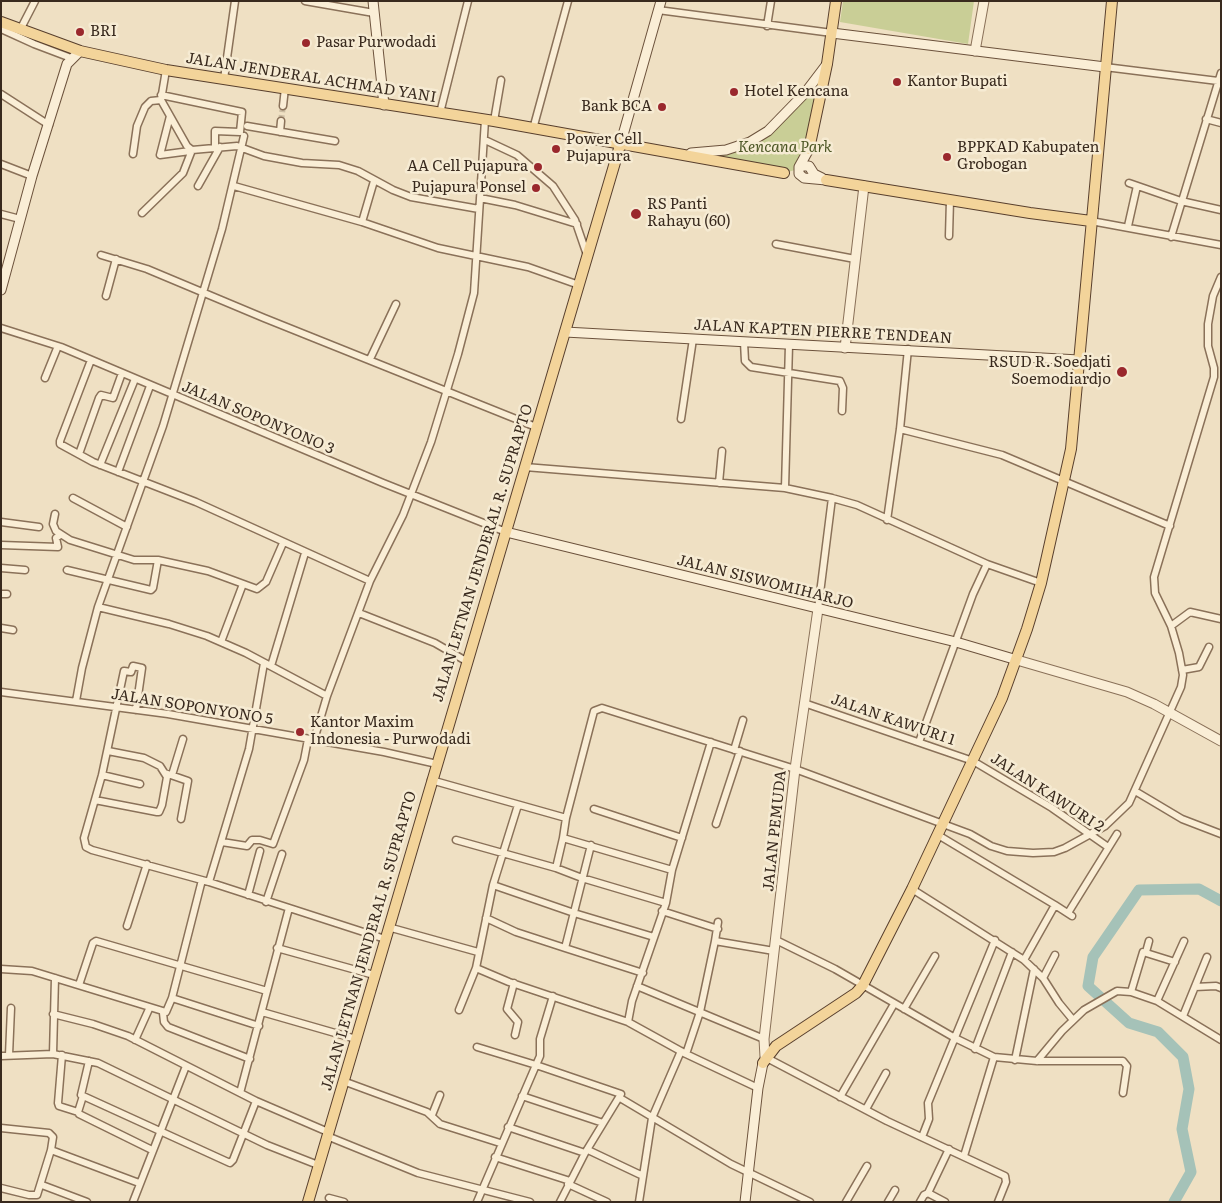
<!DOCTYPE html>
<html>
<head>
<meta charset="utf-8">
<style>
  body { margin:0 }
  #map { position:relative; width:1222px; height:1203px; overflow:hidden; background:#efe0c3; font-family:Literata,serif }
  canvas { display:block }
  .frame { position:absolute; inset:0; border:2px solid #392a1e; pointer-events:none }
</style>
</head>
<body>
<div id="map">
<canvas width="1222" height="1203"></canvas>
<div class="frame"></div>
</div>
<script>
const c = document.querySelector('canvas').getContext('2d');
c.lineJoin = 'round';
function fill(path, color) { c.fillStyle = color; c.fill(path, 'evenodd'); }
const shape = rows => new Path2D(rows.map(r => 'M' + r).join(''));
function trace(path, color, width, dash) { c.strokeStyle = color; c.lineWidth = width; c.lineCap = dash ? 'butt' : 'round'; c.setLineDash(dash || []); c.stroke(path); }
function label(font, color, halo, rows, align = 'center') {
  c.font = font + ' Literata,serif'; c.lineWidth = 5; c.setLineDash([]); c.textBaseline = 'middle'; c.strokeStyle = halo; c.fillStyle = color; for (const [text, x, y, turn = 0] of rows) {
    c.save(); c.translate(x, y); c.rotate((+turn || 0) * Math.PI / 180); c.textAlign = isNaN(turn) ? turn : align; if (halo) c.strokeText(text, 0, 0); c.fillText(text, 0, 0); c.restore();
  }
}
fill(shape([
  [843,1,974,1,968,44,840,22],
  [826,65,809,149,795,170,784,173,684,155,707,154,768,132]
]), '#c9ce96');
trace(shape([
  [1174,1202,1191,1172,1182,1129,1189,1089,1183,1057,1158,1032,1129,1023,1088,986,1093,957,1139,890,1199,889,1221,901]
]), '#a5c2b8', 11);
trace(shape([
  [281,121,283,106]
]), '#cbbca2', 6, [6, 3]);
const minor = shape([
  [305,1,374,13],
  [658,10,832,33],
  [767,26,771,1],
  [1,29,34,44,71,58],
  [20,30,35,1],
  [1105,67,1218,81],
  [166,70,161,100,187,146,192,150,237,146,264,156,302,163,339,165,358,171,393,190,411,197,479,209],
  [224,79,235,1],
  [1,94,49,125],
  [161,95,242,112,240,132,215,131,215,147],
  [283,106,285,88],
  [440,113,468,1],
  [170,116,160,155,190,151],
  [1206,119,1221,123],
  [494,121,501,80],
  [247,126,335,141],
  [533,129,568,1],
  [280,132,281,121],
  [485,140,517,155,553,186,575,220,587,255],
  [133,154,137,126,145,107,151,101,161,100],
  [1,164,32,176],
  [1129,183,1181,201,1221,210],
  [198,186,220,147],
  [234,186,362,222,438,248,528,267,579,285],
  [480,198,515,205,577,224],
  [142,213,183,173,192,150],
  [1,214,20,219],
  [1091,221,1221,245],
  [362,222,374,181],
  [1128,226,1137,186],
  [949,236,950,200],
  [1171,237,1221,73],
  [776,244,855,259],
  [101,255,147,269,264,318,536,427],
  [106,296,116,259],
  [1,328,61,347,383,483,506,532],
  [744,342,745,361,751,367,840,381,843,388,842,411],
  [370,359,396,304],
  [91,360,60,441,60,444,93,462,196,502,370,581],
  [45,378,58,346],
  [681,419,693,339],
  [900,429,1002,455,1170,526],
  [79,454,99,398,101,395,113,398,122,373],
  [100,465,135,379],
  [525,467,785,488,832,498,857,505,987,564,1041,583],
  [118,472,150,386],
  [719,483,722,451],
  [785,488,789,345],
  [73,498,127,527],
  [55,514,53,524,56,531,70,540,134,560,158,560,208,571,257,589,266,582,283,543],
  [887,520,900,429,908,349],
  [1,522,39,527],
  [1,545,58,547,56,538,60,535],
  [1,568,25,570],
  [67,570,151,590,153,588,158,560],
  [1,594,7,594],
  [98,607,169,624,207,636,246,653,327,696],
  [818,609,832,498],
  [359,613,435,643,466,661],
  [1171,626,1190,612,1221,619],
  [1,628,13,630],
  [221,642,243,584],
  [271,666,305,553],
  [1182,670,1199,667,1209,647],
  [1,692,168,714,384,752,437,764],
  [76,701,82,668,98,607,163,426,222,229,244,136],
  [804,703,973,761,1052,808,1108,847],
  [136,710,142,668,133,666,131,672,124,671,102,775,84,838,86,847,92,850,209,882,385,939],
  [314,740,327,696,370,581,403,515,431,442,458,354,474,293,485,120],
  [919,742,973,594,987,564],
  [734,750,743,720],
  [165,773,188,781,181,819],
  [102,775,140,784],
  [172,775,183,739],
  [431,780,566,818,594,711,602,708,795,769,970,834,991,846,1007,851,1033,853,1054,852,1065,848,1105,826,1129,803,1181,687,1183,675,1179,653,1171,626,1155,593,1154,577,1214,377,1214,368,1208,346,1208,324,1213,296,1221,277],
  [1135,791,1182,819,1221,834],
  [95,800,157,812,159,812,162,805,167,777,160,766,144,758,108,751],
  [518,805,493,885,476,968,509,982,628,1022,686,1054,758,1088],
  [594,809,682,838],
  [716,824,740,751],
  [938,835,1055,905,1024,960],
  [563,838,566,818],
  [456,840,556,868,582,878,666,903],
  [222,842,247,846,252,840,260,840,273,844,304,760,308,739],
  [591,845,565,948,643,973],
  [556,868,563,838,672,870],
  [209,882,249,749,264,663],
  [493,885,574,913,654,937],
  [912,889,1024,960,1043,978,1059,1003,1073,1020],
  [248,895,260,851],
  [266,902,282,854],
  [1055,905,1072,916],
  [662,911,718,929],
  [1068,913,1117,834],
  [486,918,516,932,565,948],
  [718,922,715,941,774,951],
  [127,926,147,864],
  [388,927,478,952],
  [776,940,835,969,955,1038,994,1057,1037,1061,1123,1061,1127,1066,1123,1093],
  [277,948,374,975],
  [1146,952,1149,941],
  [1,969,32,971,166,1012,172,998,202,880],
  [1043,978,1055,955],
  [514,983,507,1009,518,1022,515,1035],
  [79,985,93,943,96,941,267,991],
  [637,986,764,1039],
  [1195,987,1216,986,1221,988],
  [1131,992,1143,952,1175,962],
  [172,998,259,1026],
  [1157,1001,1184,941],
  [904,1009,935,956],
  [459,1010,476,968],
  [262,1012,356,1039],
  [163,1013,164,1022,168,1027,250,1059],
  [53,1014,93,1024,128,1036,256,1101,328,1132],
  [1183,1016,1207,957],
  [628,1022,632,1001,666,903,672,870,711,742],
  [135,1040,149,1009],
  [477,1047,536,1065,540,1056,540,1039,553,996],
  [975,1049,1012,952],
  [53,1054,55,978],
  [686,1054,700,1012,715,941],
  [9,1055,11,1008],
  [62,1055,58,1103,59,1106,78,1112],
  [1,1056,53,1054,98,1063,267,1145,318,1165],
  [765,1057,887,1121,1005,1176,1006,1182,998,1202],
  [1015,1060,1034,969],
  [89,1061,81,1095,230,1163,233,1160,256,1101],
  [1037,1061,1062,1031,1084,1010,1117,991,1131,992,1157,1001,1221,1040],
  [343,1081,427,1112,440,1124,500,1143],
  [240,1093,289,908],
  [83,1096,78,1112,79,1114,152,1150],
  [522,1096,603,1123],
  [840,1097,894,1004],
  [620,1098,731,1164,810,1202],
  [866,1109,886,1073],
  [432,1115,440,1095],
  [508,1127,585,1153],
  [1,1128,49,1133,53,1137,51,1150,139,1183],
  [327,1136,418,1173,530,1202],
  [922,1137,929,1119,928,1103,995,940],
  [588,1150,643,1176],
  [964,1156,994,1057],
  [495,1157,570,1181],
  [568,1184,607,1202],
  [42,1185,87,1202],
  [1,1188,29,1195,37,1195,51,1150],
  [928,1193,945,1202],
  [329,1198,344,1202],
  [133,1202,186,1066],
  [477,1202,536,1065,621,1094,585,1153,560,1202],
  [639,1202,652,1118,681,1051],
  [846,1202,867,1166],
  [888,1202,895,1190],
  [920,1202,924,1195,928,1193,949,1149]
]);
const tertiary = shape([
  [975,51,984,1],
  [845,348,864,186],
  [1017,660,1127,692,1154,704,1221,741],
  [765,1057,764,1039,795,769,818,609]
]);
const secondary = shape([
  [373,1,384,105],
  [832,33,1105,67],
  [621,142,661,1],
  [809,149,799,167,799,174,804,178,826,180],
  [691,153,726,150,750,142,768,131,805,93,827,64],
  [801,166,809,166,814,174,822,178],
  [1,290,32,176,67,64,80,51],
  [565,332,1079,360],
  [506,532,956,642,1017,660],
  [745,1202,758,1088,763,1063]
]);
const primary = shape([
  [1,22,80,51,166,70,494,121,784,173],
  [809,149,827,64,836,1],
  [826,180,1030,213,1091,221],
  [763,1063,776,1046,856,993,863,985,912,889,1002,698,1027,629,1041,583,1071,449,1112,1],
  [308,1202,621,142]
]);
trace(minor, '#8a7159', 9);
trace(tertiary, '#8a7159', 11);
trace(secondary, '#6c523c', 11);
trace(primary, '#583f2d', 12);
trace(minor, '#faeed6', 6);
trace(tertiary, '#faeed6', 9);
trace(secondary, '#faeed6', 9);
trace(primary, '#f3d49a', 10);
for (const [x, y, r, color] of [
  [80,32,5,"#9a282d"],
  [306,43,5,"#9a282d"],
  [897,82,5,"#9a282d"],
  [734,92,5,"#9a282d"],
  [662,107,5,"#9a282d"],
  [556,149,5,"#9a282d"],
  [947,157,5,"#9a282d"],
  [538,167,5,"#9a282d"],
  [536,188,5,"#9a282d"],
  [636,214,6,"#9a282d"],
  [1122,372,6,"#9a282d"],
  [300,732,5,"#9a282d"]
]) { const dot = new Path2D(); dot.arc(x, y, r, 0, 2 * Math.PI); c.fillStyle = color; c.fill(dot); trace(dot, '#f6ebd3', 2); }
label('15px', '#392a1e', '#f6ebd3', [
  ["BRI",90,32],
  ["Pasar Purwodadi",316,43],
  ["Kantor Bupati",907,82],
  ["Hotel Kencana",744,92],
  ["Bank BCA",652,107,"right"],
  ["Power Cell",566,140],
  ["Pujapura",566,157],
  ["BPPKAD Kabupaten",957,148],
  ["Grobogan",957,165],
  ["AA Cell Pujapura",528,167,"right"],
  ["Pujapura Ponsel",526,188,"right"],
  ["RS Panti",647,205],
  ["Rahayu (60)",647,222],
  ["RSUD R. Soedjati",1111,363,"right"],
  ["Soemodiardjo",1111,380,"right"],
  ["Kantor Maxim",310,723],
  ["Indonesia - Purwodadi",310,740]
], 'left');
label('15px', '#392a1e', '#f6ebd3', [
  ["JALAN JENDERAL ACHMAD YANI",311,78,9],
  ["JALAN KAPTEN PIERRE TENDEAN",823,332,3],
  ["JALAN SOPONYONO 3",258,418,23],
  ["JALAN LETNAN JENDERAL R. SUPRAPTO",483,553,-73],
  ["JALAN SISWOMIHARJO",765,582,14],
  ["JALAN SOPONYONO 5",192,707,9],
  ["JALAN KAWURI 1",893,720,19],
  ["JALAN KAWURI 2",1047,793,33],
  ["JALAN PEMUDA",775,831,-84],
  ["JALAN LETNAN JENDERAL R. SUPRAPTO",369,941,-74]
]);
label('italic 15px', '#4c5624', '#f6ebd3', [
  ["Kencana Park",785,148]
]);
</script>
</body>
</html>
